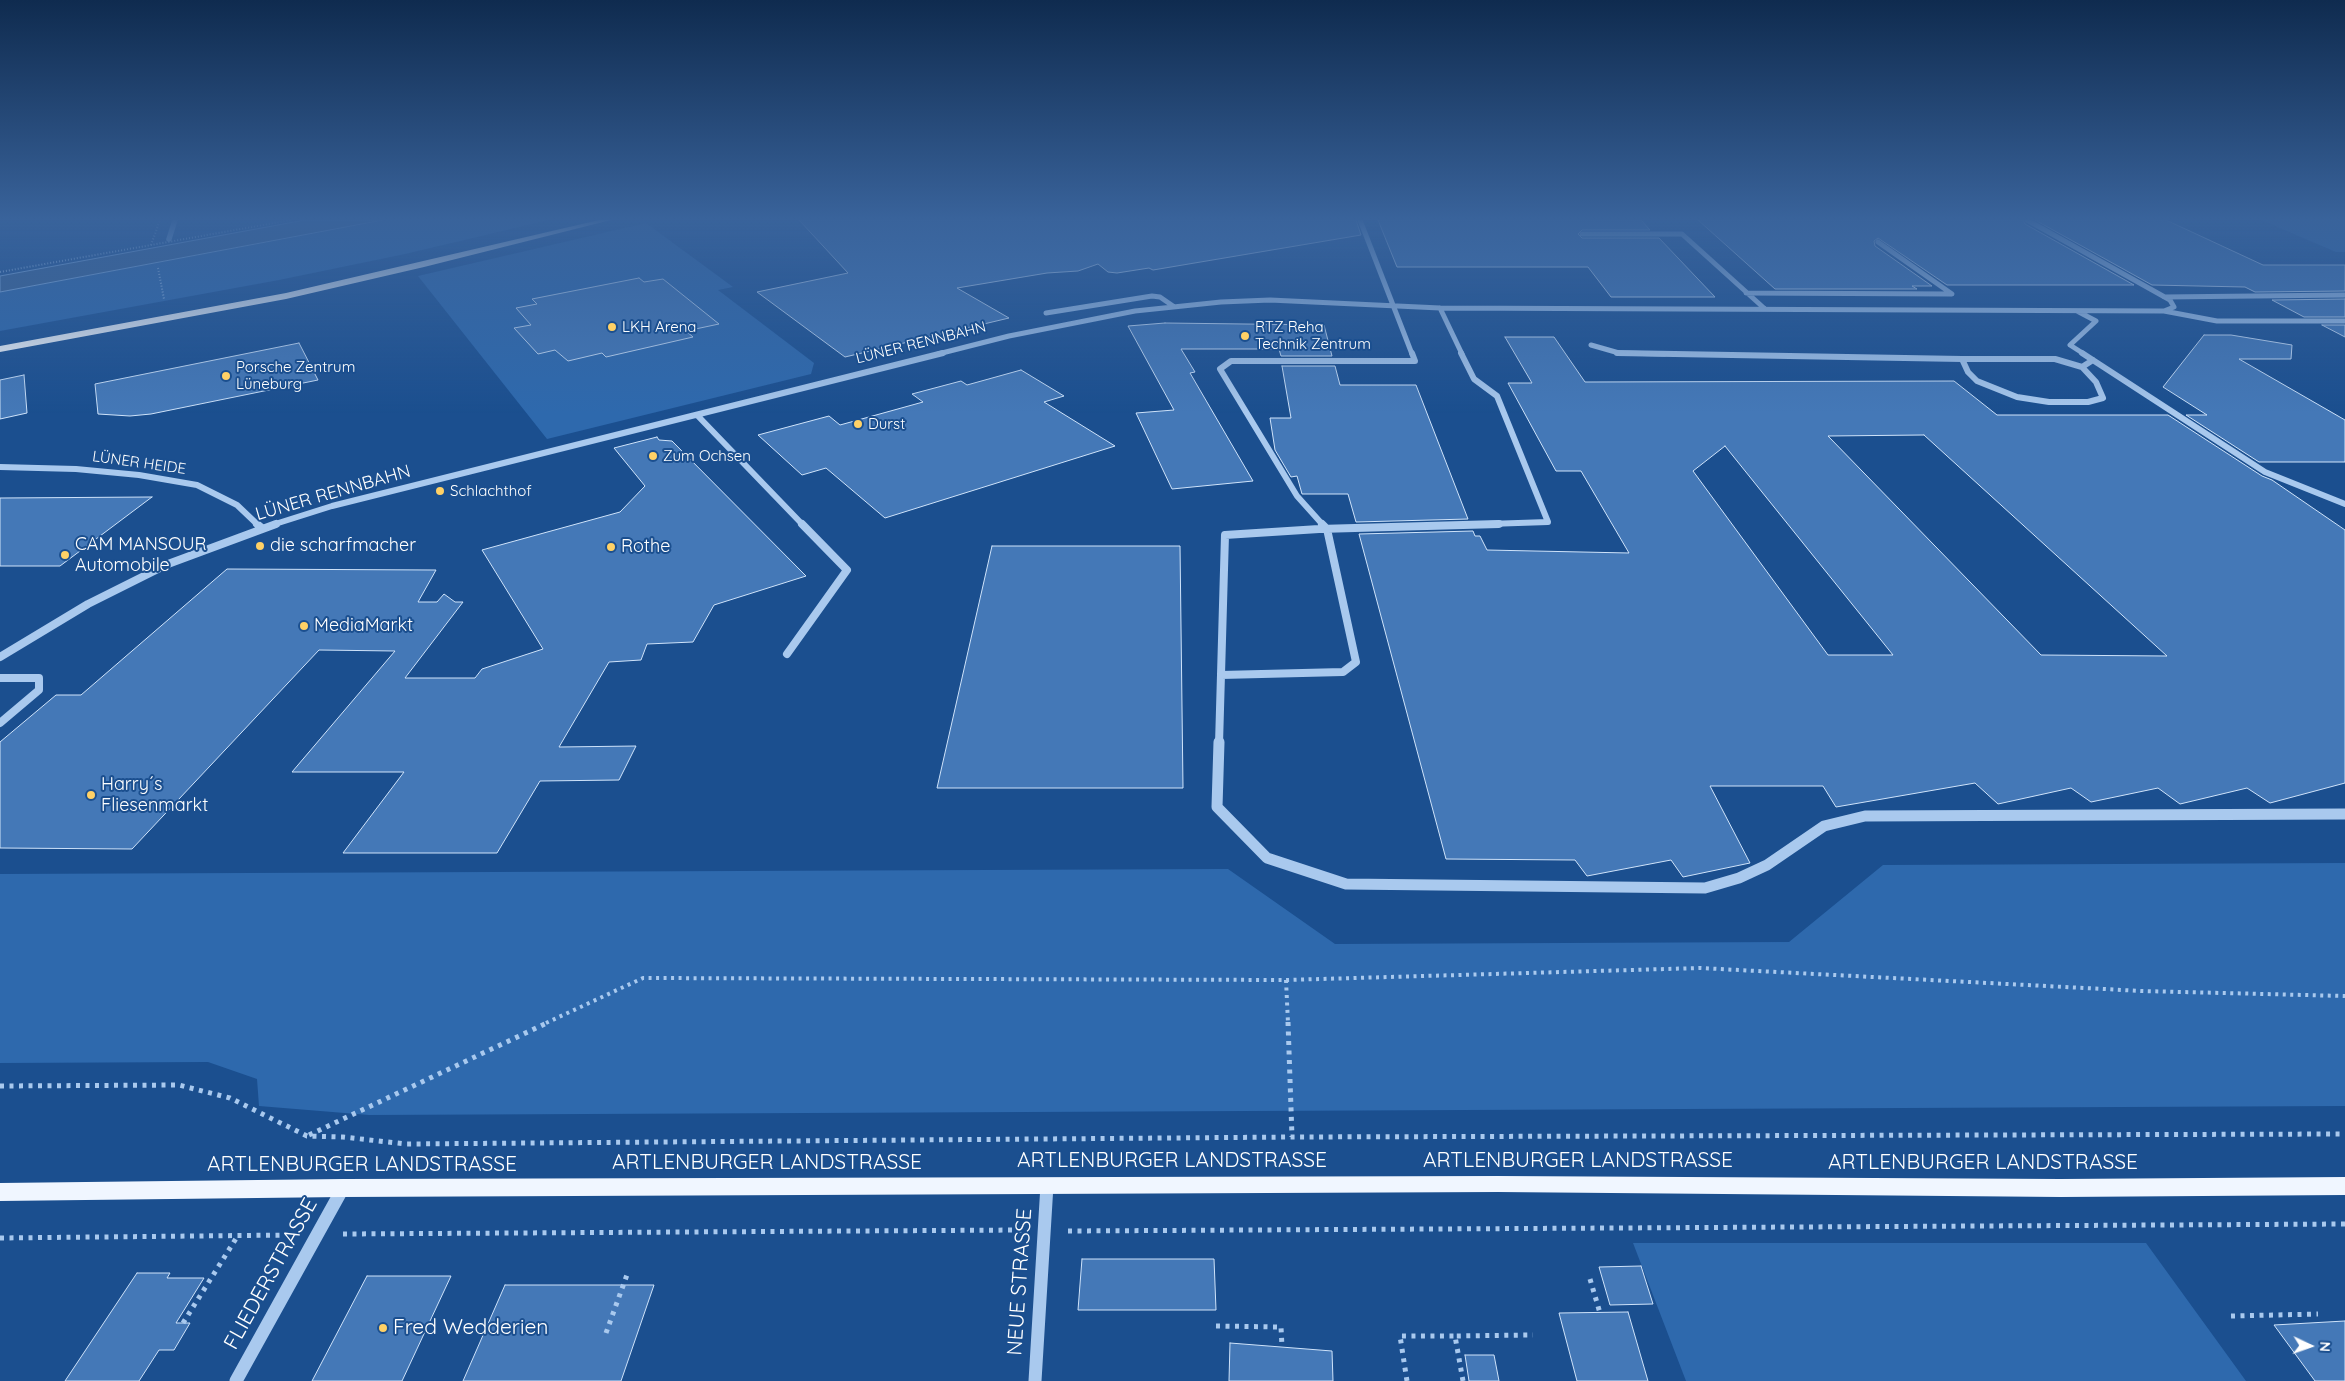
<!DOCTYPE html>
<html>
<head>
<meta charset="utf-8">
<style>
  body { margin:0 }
  #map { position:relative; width:2345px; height:1381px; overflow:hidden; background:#1b4f8f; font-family:Quicksand,sans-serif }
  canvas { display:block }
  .north { position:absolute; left:2285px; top:1321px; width:50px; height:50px; -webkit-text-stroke:4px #1b4f8f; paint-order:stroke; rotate:93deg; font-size:14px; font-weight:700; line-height:20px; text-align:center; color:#fff }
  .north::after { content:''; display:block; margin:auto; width:18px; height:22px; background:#fff; clip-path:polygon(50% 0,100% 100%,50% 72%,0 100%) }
</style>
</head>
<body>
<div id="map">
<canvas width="2345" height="1381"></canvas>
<div class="north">N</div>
</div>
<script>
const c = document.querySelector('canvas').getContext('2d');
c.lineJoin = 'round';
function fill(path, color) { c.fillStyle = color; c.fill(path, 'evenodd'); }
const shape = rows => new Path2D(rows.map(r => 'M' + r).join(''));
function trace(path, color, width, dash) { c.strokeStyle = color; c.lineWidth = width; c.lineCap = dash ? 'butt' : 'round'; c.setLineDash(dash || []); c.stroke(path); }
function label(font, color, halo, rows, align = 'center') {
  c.font = font + ' Quicksand,sans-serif'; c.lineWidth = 4; c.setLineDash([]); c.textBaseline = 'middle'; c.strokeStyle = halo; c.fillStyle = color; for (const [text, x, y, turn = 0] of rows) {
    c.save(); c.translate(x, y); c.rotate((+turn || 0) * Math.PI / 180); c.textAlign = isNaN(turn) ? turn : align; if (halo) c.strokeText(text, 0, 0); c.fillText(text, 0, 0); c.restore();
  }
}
fill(shape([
  [386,220,549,220,405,254,279,280,0,331,0,292],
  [2261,220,2345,220,2345,252,2336,252],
  [646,223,733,287,718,290,814,363,811,374,547,439,418,276],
  [2345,863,2345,1106,369,1115,259,1106,257,1079,208,1062,0,1063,0,874,1228,869,1335,944,1789,942,1883,865],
  [1633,1243,2146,1243,2246,1381,1686,1381]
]), '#2e69ad');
const water = shape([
  [305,220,383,220,0,292,0,276,305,220]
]);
fill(water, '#3c6290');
trace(water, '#9cc4f0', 1);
trace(shape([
  [169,239,175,220]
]), '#9cc4f0', 5.5);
const building = shape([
  [799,220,1356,220,1361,235,1153,270,1149,268,1117,273,1108,272,1098,264,1078,271,1047,273,957,288,1009,318,845,357,757,292,848,273,799,220],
  [1378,220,1641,220,1650,230,1582,230,1578,234,1582,238,1659,238,1715,297,1611,297,1588,267,1397,267,1378,220],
  [1698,220,2023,220,2025,224,2134,285,1947,285,1878,238,1874,241,1875,246,1932,286,1912,286,1917,289,1775,289,1698,220],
  [2035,220,2166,220,2263,265,2345,265,2345,291,2255,292,2245,287,2152,285,2035,220],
  [639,278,644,282,663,279,719,324,686,331,693,337,606,357,602,353,568,361,555,350,538,354,514,328,531,325,516,308,537,304,532,299,639,278],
  [2345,299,2345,317,2304,317,2272,300,2345,299],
  [1165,323,1324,325,1332,356,1281,356,1279,349,1181,349,1195,372,1190,373,1253,481,1172,489,1136,413,1174,410,1128,326,1165,323],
  [2322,325,2345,325,2345,337,2322,325],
  [2204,335,2231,335,2292,345,2291,359,2239,359,2345,420,2345,462,2259,462,2186,415,2207,415,2163,387,2204,335],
  [1505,337,1554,337,1585,382,1954,381,1997,415,2168,415,2262,476,2272,480,2345,530,2345,783,2270,803,2247,788,2180,804,2158,788,2091,802,2071,788,1998,804,1975,783,1836,807,1823,786,1710,786,1750,863,1683,877,1671,860,1587,876,1575,860,1446,859,1359,534,1473,531,1475,536,1480,536,1487,550,1629,553,1581,471,1556,471,1508,383,1532,383,1505,337],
  [1924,435,2167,656,2041,655,1828,436,1924,435],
  [1725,446,1893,655,1828,655,1693,471,1725,446],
  [299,343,318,380,151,414,130,416,98,414,95,384,299,343],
  [1282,366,1335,366,1340,385,1416,385,1468,519,1356,522,1348,494,1302,494,1297,476,1291,477,1275,450,1270,418,1291,418,1282,366],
  [1021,370,1064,396,1044,402,1115,446,885,518,826,468,802,475,758,435,829,416,840,425,923,402,912,394,961,381,967,385,1021,370],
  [24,375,27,413,0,419,0,380,24,375],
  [657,437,659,440,672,441,806,576,714,605,693,642,647,644,641,660,609,662,559,747,636,746,619,780,540,781,497,853,343,853,404,772,292,772,395,651,319,650,132,849,0,848,0,742,56,695,81,695,227,569,436,570,418,602,437,602,444,594,455,602,463,602,405,678,475,678,482,669,543,649,482,550,620,512,645,486,614,448,657,437],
  [152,497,60,566,0,566,0,498,152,497],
  [992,546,1180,546,1183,788,937,788,992,546],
  [1082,1259,1214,1259,1216,1310,1078,1310,1082,1259],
  [1641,1266,1653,1304,1610,1305,1599,1267,1641,1266],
  [137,1273,170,1273,167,1278,204,1278,176,1323,190,1323,174,1350,159,1350,139,1381,65,1381,137,1273],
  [367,1276,451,1276,402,1381,312,1381,367,1276],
  [505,1285,654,1285,621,1381,463,1381,505,1285],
  [1628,1312,1648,1381,1577,1381,1559,1313,1628,1312],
  [2345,1321,2345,1381,2315,1381,2274,1325,2345,1321],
  [1230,1343,1332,1351,1333,1381,1229,1381,1230,1343],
  [1465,1355,1494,1355,1499,1381,1469,1381,1465,1355]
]);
fill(building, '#4478b7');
trace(building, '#cfe3fa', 1);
trace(shape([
  [151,245,160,220],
  [158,268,164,299],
  [0,272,291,220]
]), '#a9c9ee', 2, [1, 2]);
trace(shape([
  [1286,980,1288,1023],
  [546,1023,643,978,1286,980,1700,968,2142,991,2345,996]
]), '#a9c9ee', 4, [3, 4.5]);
trace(shape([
  [1288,1022,1292,1137],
  [0,1086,179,1085,230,1098,307,1136,343,1137,406,1144,1292,1137,2345,1134],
  [309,1135,549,1022],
  [1068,1231,2345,1224],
  [343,1234,1022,1230],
  [0,1238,292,1235],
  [1590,1279,1600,1313],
  [2231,1316,2318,1314],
  [183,1323,237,1237],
  [1216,1326,1281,1327,1282,1347],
  [606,1333,628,1272],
  [1407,1381,1400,1336,1455,1336],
  [1463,1381,1455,1336,1533,1335]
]), '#a9c9ee', 5, [4, 5.5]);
trace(shape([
  [1360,220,1412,354],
  [1582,234,1682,234,1765,309],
  [1746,293,1952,294,1878,242],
  [2164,297,2345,295],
  [1440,308,1462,354],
  [2077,311,2096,321,2070,345,2084,354],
  [2164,311,2217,321,2345,321],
  [1046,313,1152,296,1160,297,1173,306],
  [1591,345,1619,353,1665,354],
  [938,354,1009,336,1135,311,1221,302,1270,300,1440,308,2164,311,2174,307,2170,300,2027,220]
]), '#a9c9ee', 5);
trace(shape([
  [1617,353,1962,359],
  [2082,353,2265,472,2345,504],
  [1962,359,2055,359,2082,367,2096,382,2103,398,2088,402,2049,402,2017,397,1977,381,1968,372,1962,359],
  [2082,367,2093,360],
  [697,415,803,525],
  [0,467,76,469,139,475,197,485,237,505,258,525],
  [272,525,332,506,943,353],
  [1323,525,1297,496,1220,369,1231,361,1415,361,1412,353],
  [1458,525,1548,522,1497,396,1474,379,1461,353]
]), '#a9c9ee', 6);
trace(shape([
  [257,524,262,528],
  [787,654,847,570,802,524],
  [0,657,88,604,168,564,276,524],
  [1221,675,1343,672,1356,662,1327,529,1322,524],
  [0,678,39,678,39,690,0,723],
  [1219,744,1225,535,1319,529,1499,524]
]), '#a9c9ee', 8);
trace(shape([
  [1219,742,1217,807,1267,858,1346,884,1705,888,1739,878,1767,865,1824,826,1865,816,2345,814]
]), '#a9c9ee', 11);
trace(shape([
  [236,1381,343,1188],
  [1035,1381,1047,1185]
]), '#a9c9ee', 13);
fill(shape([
  [1498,1176,2061,1179,2345,1177,2345,1195,2061,1197,1498,1192,343,1197,0,1201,0,1183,343,1179,1498,1176]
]), '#f0f6ff');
fill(shape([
  [599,220,611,220,424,267,286,299,0,352,0,346,286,293,599,220]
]), '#fff');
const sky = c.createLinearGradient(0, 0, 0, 413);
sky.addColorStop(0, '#0f2b4f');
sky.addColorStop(0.53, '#39639b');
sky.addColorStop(1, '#39639b00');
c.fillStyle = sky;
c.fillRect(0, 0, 2345, 413);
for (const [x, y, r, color] of [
  [612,327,5,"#ffd166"],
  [1245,336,5,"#ffd166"],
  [226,376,5,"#ffd166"],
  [858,424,5,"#ffd166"],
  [653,456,5,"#ffd166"],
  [440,491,5,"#ffd166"],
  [260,546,5,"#ffd166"],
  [611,547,5,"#ffd166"],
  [65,555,5,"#ffd166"],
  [304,626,5,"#ffd166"],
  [91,795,5,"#ffd166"],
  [383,1328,5,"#ffd166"]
]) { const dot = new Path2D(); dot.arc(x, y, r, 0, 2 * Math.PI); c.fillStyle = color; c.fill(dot); trace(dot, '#1b4f8f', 2); }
label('15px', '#fff', '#1b4f8f', [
  ["LKH Arena",622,327],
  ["RTZ Reha",1255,327],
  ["Technik Zentrum",1255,344],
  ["Porsche Zentrum",236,367],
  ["Lüneburg",236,384],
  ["Durst",868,424],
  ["Zum Ochsen",663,456],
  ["Schlachthof",450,491]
], 'left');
label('15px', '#fff', '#1b4f8f', [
  ["LÜNER RENNBAHN",921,343,-14],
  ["LÜNER HEIDE",139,463,8]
]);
label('18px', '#fff', '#1b4f8f', [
  ["LÜNER RENNBAHN",333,493,-16]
]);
label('18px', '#fff', '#1b4f8f', [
  ["CAM MANSOUR",75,545],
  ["Automobile",75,566],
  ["die scharfmacher",270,546],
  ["Rothe",621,547],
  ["MediaMarkt",314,626],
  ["Harry´s",101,785],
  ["Fliesenmarkt",101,806]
], 'left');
label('21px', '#fff', '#1b4f8f', [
  ["ARTLENBURGER LANDSTRASSE",1172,1161],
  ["ARTLENBURGER LANDSTRASSE",1578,1161],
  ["ARTLENBURGER LANDSTRASSE",767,1163],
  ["ARTLENBURGER LANDSTRASSE",1983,1163],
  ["ARTLENBURGER LANDSTRASSE",362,1165],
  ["FLIEDERSTRASSE",271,1274,-61],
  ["NEUE STRASSE",1020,1282,-86]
]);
label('21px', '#fff', '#1b4f8f', [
  ["Fred Wedderien",393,1328]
], 'left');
</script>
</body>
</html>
